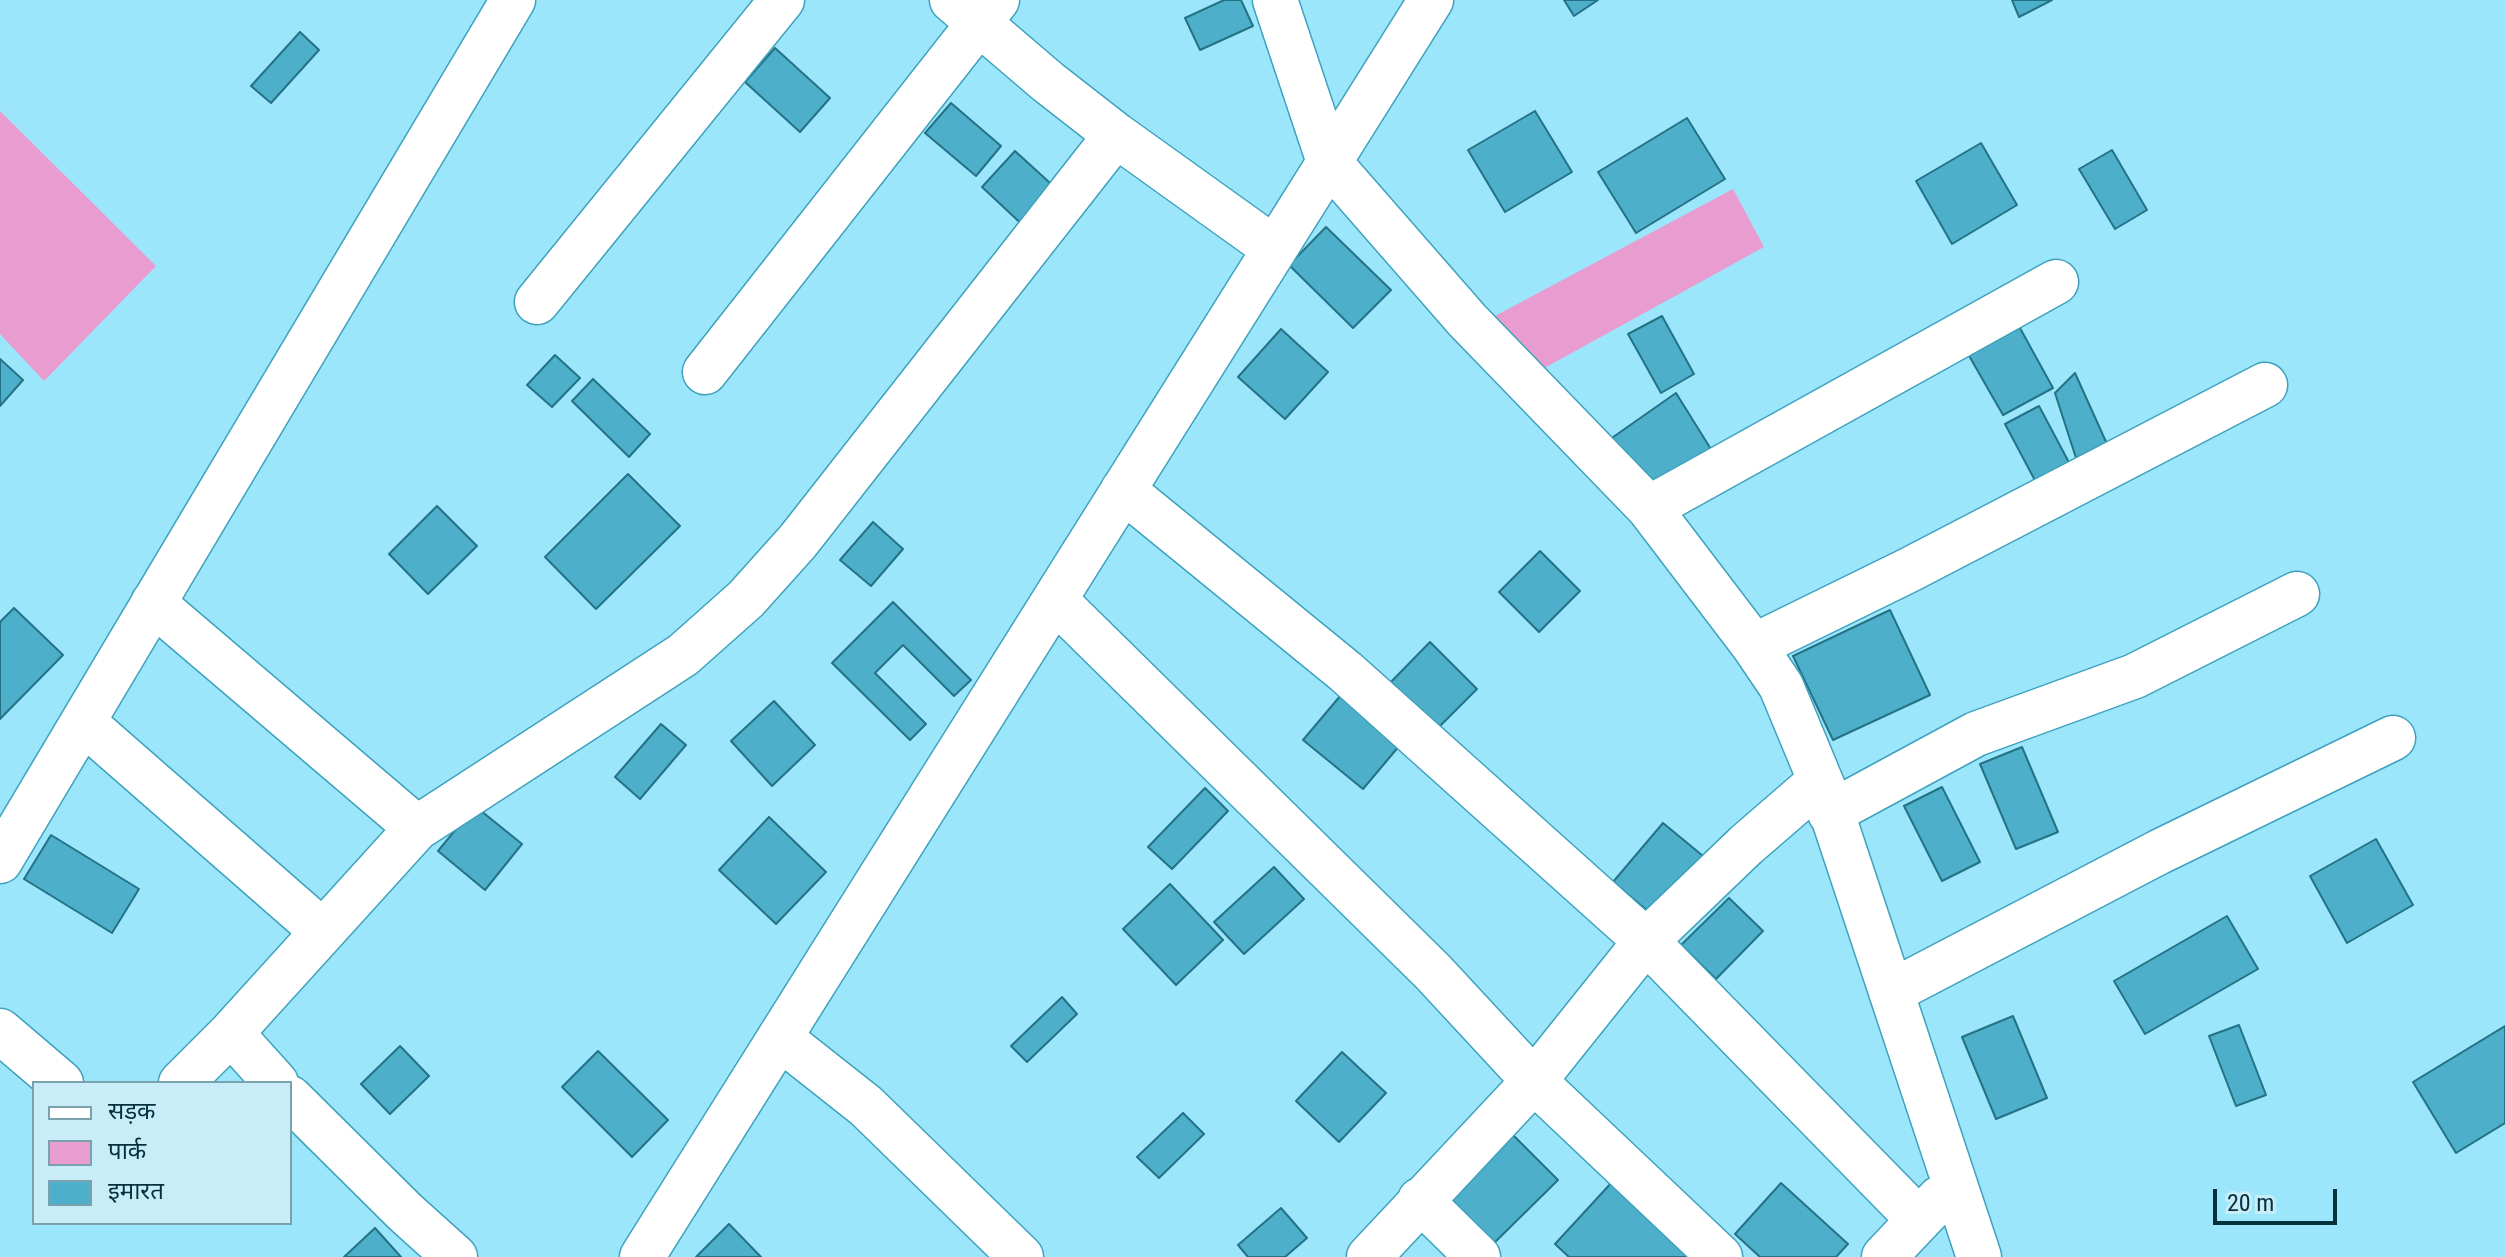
<!DOCTYPE html>
<html>
<head>
<meta charset="utf-8">
<style>
  body { margin:0 }
  #map { position:relative; width:2505px; height:1257px; overflow:hidden; background:#9ce6fc; font-family:"Roboto Condensed","Noto Sans Devanagari",sans-serif }
  canvas { display:block }
  .legend { position:absolute; left:32px; top:1081px; width:260px; height:144px; box-sizing:border-box; background:#c9edf8; border:2px solid #7aa2ad; margin:0; padding:10px 14px; list-style:none; font-size:24px; color:#04313c }
  .legend li { display:flex; align-items:center; gap:16px; height:40px }
  .legend b { width:40px; border:2px solid #7aa2ad }
  .scale { position:absolute; left:2213px; top:1189px; width:124px; height:36px; box-sizing:border-box; border:4px solid #04313c; border-top:0; padding-left:10px; font-size:24px; line-height:28px; white-space:nowrap; color:#04313c; -webkit-text-stroke:6px #c9edf8; paint-order:stroke }
</style>
</head>
<body>
<div id="map">
<canvas width="2505" height="1257"></canvas>
<ul class="legend">
<li><b style="height:10px;background:#fff"></b>सड़क</li>
<li><b style="height:22px;background:#e89cd0"></b>पार्क</li>
<li><b style="height:22px;background:#4dafca"></b>इमारत</li>
</ul>
<div class="scale">20 m</div>
</div>
<script>
const c = document.querySelector('canvas').getContext('2d');
c.lineJoin = 'round';
function fill(path, color) { c.fillStyle = color; c.fill(path, 'evenodd'); }
const shape = rows => new Path2D(rows.map(r => 'M' + r).join(''));
function trace(path, color, width, dash) { c.strokeStyle = color; c.lineWidth = width; c.lineCap = dash ? 'butt' : 'round'; c.setLineDash(dash || []); c.stroke(path); }
fill(shape([
  [0,111,156,266,44,381,0,334],
  [1733,189,1764,247,1519,382,1495,316]
]), '#e89cd0');
const building = shape([
  [1224,0,1241,0,1253,26,1200,50,1185,18,1224,0],
  [1564,0,1598,0,1574,16,1564,0],
  [2012,0,2052,0,2019,17,2012,0],
  [300,32,319,50,271,103,251,86,300,32],
  [775,48,830,98,800,132,745,82,775,48],
  [951,103,1001,146,976,176,925,133,951,103],
  [1535,111,1572,172,1505,212,1468,150,1535,111],
  [1687,118,1725,179,1636,233,1598,172,1687,118],
  [1981,143,2017,205,1952,244,1916,181,1981,143],
  [2112,150,2147,210,2115,229,2079,169,2112,150],
  [1015,151,1061,193,1028,230,982,187,1015,151],
  [1326,227,1391,290,1353,328,1289,265,1326,227],
  [1662,316,1694,374,1661,393,1628,334,1662,316],
  [2015,319,2053,388,2003,415,1964,347,2015,319],
  [1281,329,1328,372,1285,419,1238,377,1281,329],
  [555,355,580,378,552,407,527,385,555,355],
  [0,359,23,380,0,406,0,359],
  [2075,373,2107,444,2076,458,2055,393,2075,373],
  [593,379,650,434,629,457,572,401,593,379],
  [1676,393,1714,454,1641,491,1606,442,1676,393],
  [2039,406,2073,470,2039,488,2005,424,2039,406],
  [628,474,680,526,596,609,545,557,628,474],
  [437,506,477,546,428,594,389,554,437,506],
  [873,522,903,549,871,586,840,560,873,522],
  [1540,551,1580,591,1539,632,1499,592,1540,551],
  [893,602,971,680,954,696,903,645,875,673,926,724,910,740,832,663,893,602],
  [14,608,63,655,0,719,0,622,14,608],
  [1890,610,1930,695,1833,740,1793,656,1890,610],
  [1430,642,1477,689,1432,734,1385,688,1430,642],
  [1341,695,1400,745,1363,789,1303,740,1341,695],
  [774,701,815,745,772,786,731,741,774,701],
  [661,724,686,745,640,799,615,777,661,724],
  [2022,747,2058,832,2016,849,1980,764,2022,747],
  [1942,787,1980,862,1942,881,1904,806,1942,787],
  [1205,788,1228,811,1172,869,1148,847,1205,788],
  [475,806,522,844,485,890,438,851,475,806],
  [769,817,826,872,776,924,719,870,769,817],
  [1663,823,1703,856,1654,916,1613,882,1663,823],
  [51,835,139,889,112,933,24,879,51,835],
  [2376,839,2413,905,2347,943,2310,876,2376,839],
  [1274,867,1304,899,1244,954,1214,922,1274,867],
  [1170,884,1223,940,1176,985,1123,929,1170,884],
  [1729,898,1763,931,1716,979,1681,945,1729,898],
  [2227,916,2258,969,2145,1034,2114,981,2227,916],
  [1062,997,1077,1014,1027,1062,1011,1046,1062,997],
  [2013,1016,2047,1098,1996,1119,1962,1037,2013,1016],
  [2239,1025,2266,1095,2236,1106,2209,1036,2239,1025],
  [2505,1026,2505,1123,2456,1153,2413,1082,2505,1026],
  [400,1046,429,1076,390,1114,361,1084,400,1046],
  [598,1051,668,1120,632,1157,562,1087,598,1051],
  [1342,1052,1386,1093,1339,1142,1296,1101,1342,1052],
  [1183,1113,1204,1134,1159,1178,1137,1157,1183,1113],
  [1507,1129,1558,1180,1485,1252,1435,1200,1507,1129],
  [1613,1181,1697,1257,1569,1257,1555,1244,1613,1181],
  [1781,1183,1848,1244,1836,1257,1760,1257,1735,1234,1781,1183],
  [1281,1208,1307,1238,1285,1257,1248,1257,1238,1245,1281,1208],
  [729,1224,761,1257,696,1257,729,1224],
  [375,1228,401,1257,344,1257,375,1228]
]);
fill(building, '#4dafca');
trace(building, '#247286', 2);
const minor = shape([
  [952,0,1048,82,1116,135,1275,249],
  [1275,0,1329,162,1467,320,1649,508,1754,646,1781,686,1825,792,1979,1257],
  [537,302,782,0],
  [705,372,997,0],
  [1123,490,1346,672,1646,941,1919,1220],
  [1649,508,2056,282],
  [1055,600,1433,972,1534,1081,1720,1257],
  [153,603,417,828,231,1033,181,1083],
  [1754,646,1909,570,2265,385],
  [83,722,322,931],
  [1830,813,1976,734,2135,676,2297,594],
  [417,828,683,655,746,599,798,541,1116,135],
  [0,861,513,0],
  [1891,992,2159,852,2393,738],
  [0,1031,61,1083],
  [231,1033,276,1083],
  [780,1038,866,1106,1021,1257],
  [290,1098,405,1212,455,1257],
  [1420,1200,1478,1257],
  [642,1257,1431,0],
  [1369,1257,1534,1081,1646,941,1746,845,1820,781],
  [1884,1257,1940,1198]
]);
trace(minor, '#3ea2bd', 47);
trace(minor, '#fff', 44);
</script>
</body>
</html>
